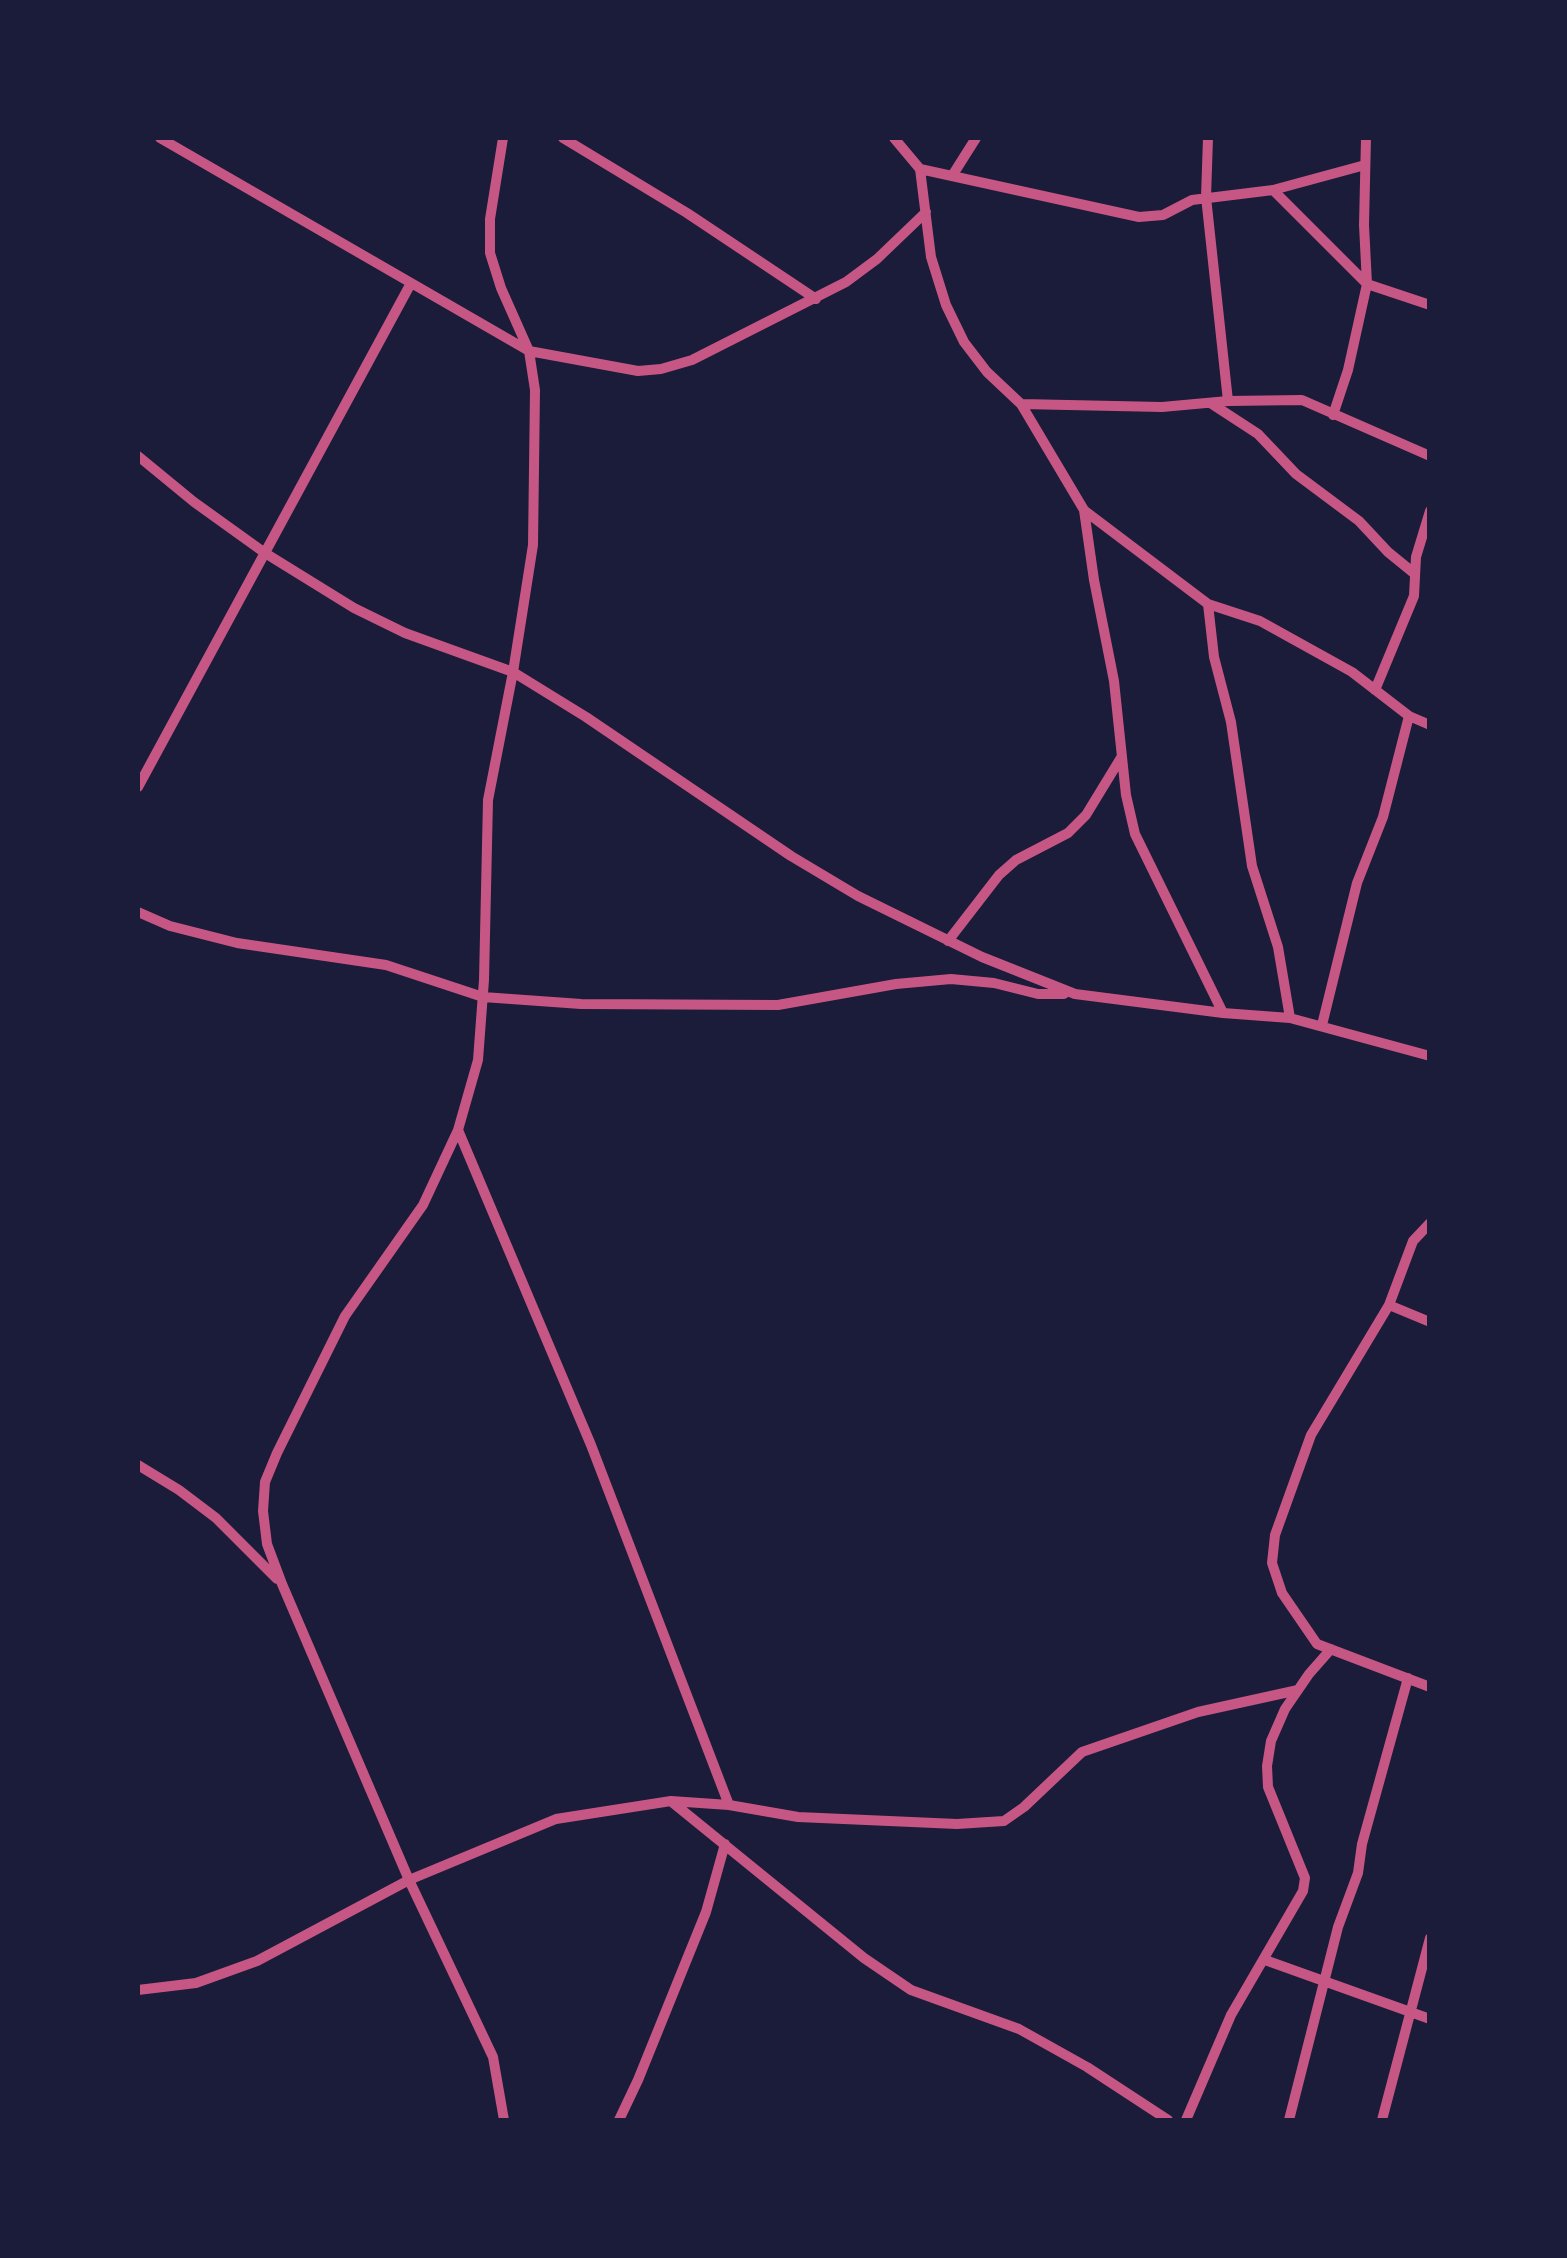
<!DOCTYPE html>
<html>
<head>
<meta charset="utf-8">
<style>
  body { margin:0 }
  #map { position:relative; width:1567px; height:2258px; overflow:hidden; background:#1b1b3a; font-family:"Asap Condensed",sans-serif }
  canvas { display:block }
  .frame { position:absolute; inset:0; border:140px solid #1b1b3a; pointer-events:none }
</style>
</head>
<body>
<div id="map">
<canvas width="1567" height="2258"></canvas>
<div class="frame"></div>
</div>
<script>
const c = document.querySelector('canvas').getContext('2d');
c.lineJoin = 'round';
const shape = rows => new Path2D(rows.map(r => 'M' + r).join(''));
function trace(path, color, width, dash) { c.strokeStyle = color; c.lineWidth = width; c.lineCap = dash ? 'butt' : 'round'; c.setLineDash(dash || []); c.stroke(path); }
trace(shape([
  [160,138,529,351,638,371,661,369,692,360,846,282,877,259,926,212],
  [503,138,490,219,490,253,501,288,529,351,535,390,533,545,513,672,488,800,484,980,478,1060,458,1130,423,1205,345,1316,277,1453,265,1482,263,1511,267,1544,282,1584,409,1880,493,2057,504,2120],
  [563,138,687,213,816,299],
  [894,138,920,169,931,257,946,305,964,342,987,372,1021,404,1084,510,1094,580,1114,681,1126,795,1135,834,1223,1013],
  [1208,138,1206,197,1228,401],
  [920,169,1139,217,1163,215,1192,200,1273,190,1365,165],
  [952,176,976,138],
  [1273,190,1367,284,1430,305],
  [1021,404,1162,407,1228,401,1302,400,1430,456],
  [1212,404,1258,434,1296,474,1359,521,1388,552,1415,574],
  [1333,415,1348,370,1367,284,1364,225,1366,138],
  [138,456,194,502,265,553,354,608,405,633,513,672,586,717,791,856,858,896,982,957,1075,994,1223,1013,1290,1018,1430,1056],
  [1085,511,1208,604,1260,621,1352,672,1409,716,1430,725],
  [1208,604,1214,657,1231,722,1252,866,1278,947,1290,1018],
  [1375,690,1414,596,1416,557,1430,511],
  [138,787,410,285],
  [138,912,170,926,237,943,386,965,483,997,581,1004,778,1005,896,984,951,979,994,983,1038,994,1064,994],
  [948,941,999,875,1016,860,1068,833,1086,815,1122,756],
  [1322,1025,1357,883,1383,817,1409,716],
  [458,1130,591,1445,729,1805],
  [1430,1223,1413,1241,1389,1305,1311,1435,1275,1535,1272,1563,1282,1593,1317,1644,1430,1687],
  [1389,1305,1430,1322],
  [138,1465,179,1490,216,1518,277,1579],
  [672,1802,864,1958,911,1990,1019,2029,1087,2067,1168,2120],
  [1265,1960,1430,2019],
  [138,1990,196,1983,257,1961,409,1880,556,1819,671,1801,729,1805,798,1817,957,1824,1004,1821,1024,1807,1082,1752,1198,1712,1298,1690],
  [619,2120,638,2080,706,1912,725,1844],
  [1186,2120,1231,2015,1303,1891,1305,1878,1268,1787,1267,1766,1271,1741,1285,1709,1309,1674,1331,1649],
  [1289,2120,1338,1927,1358,1873,1362,1844,1408,1678],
  [1382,2120,1430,1938]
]), '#c65784', 10);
</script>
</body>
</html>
